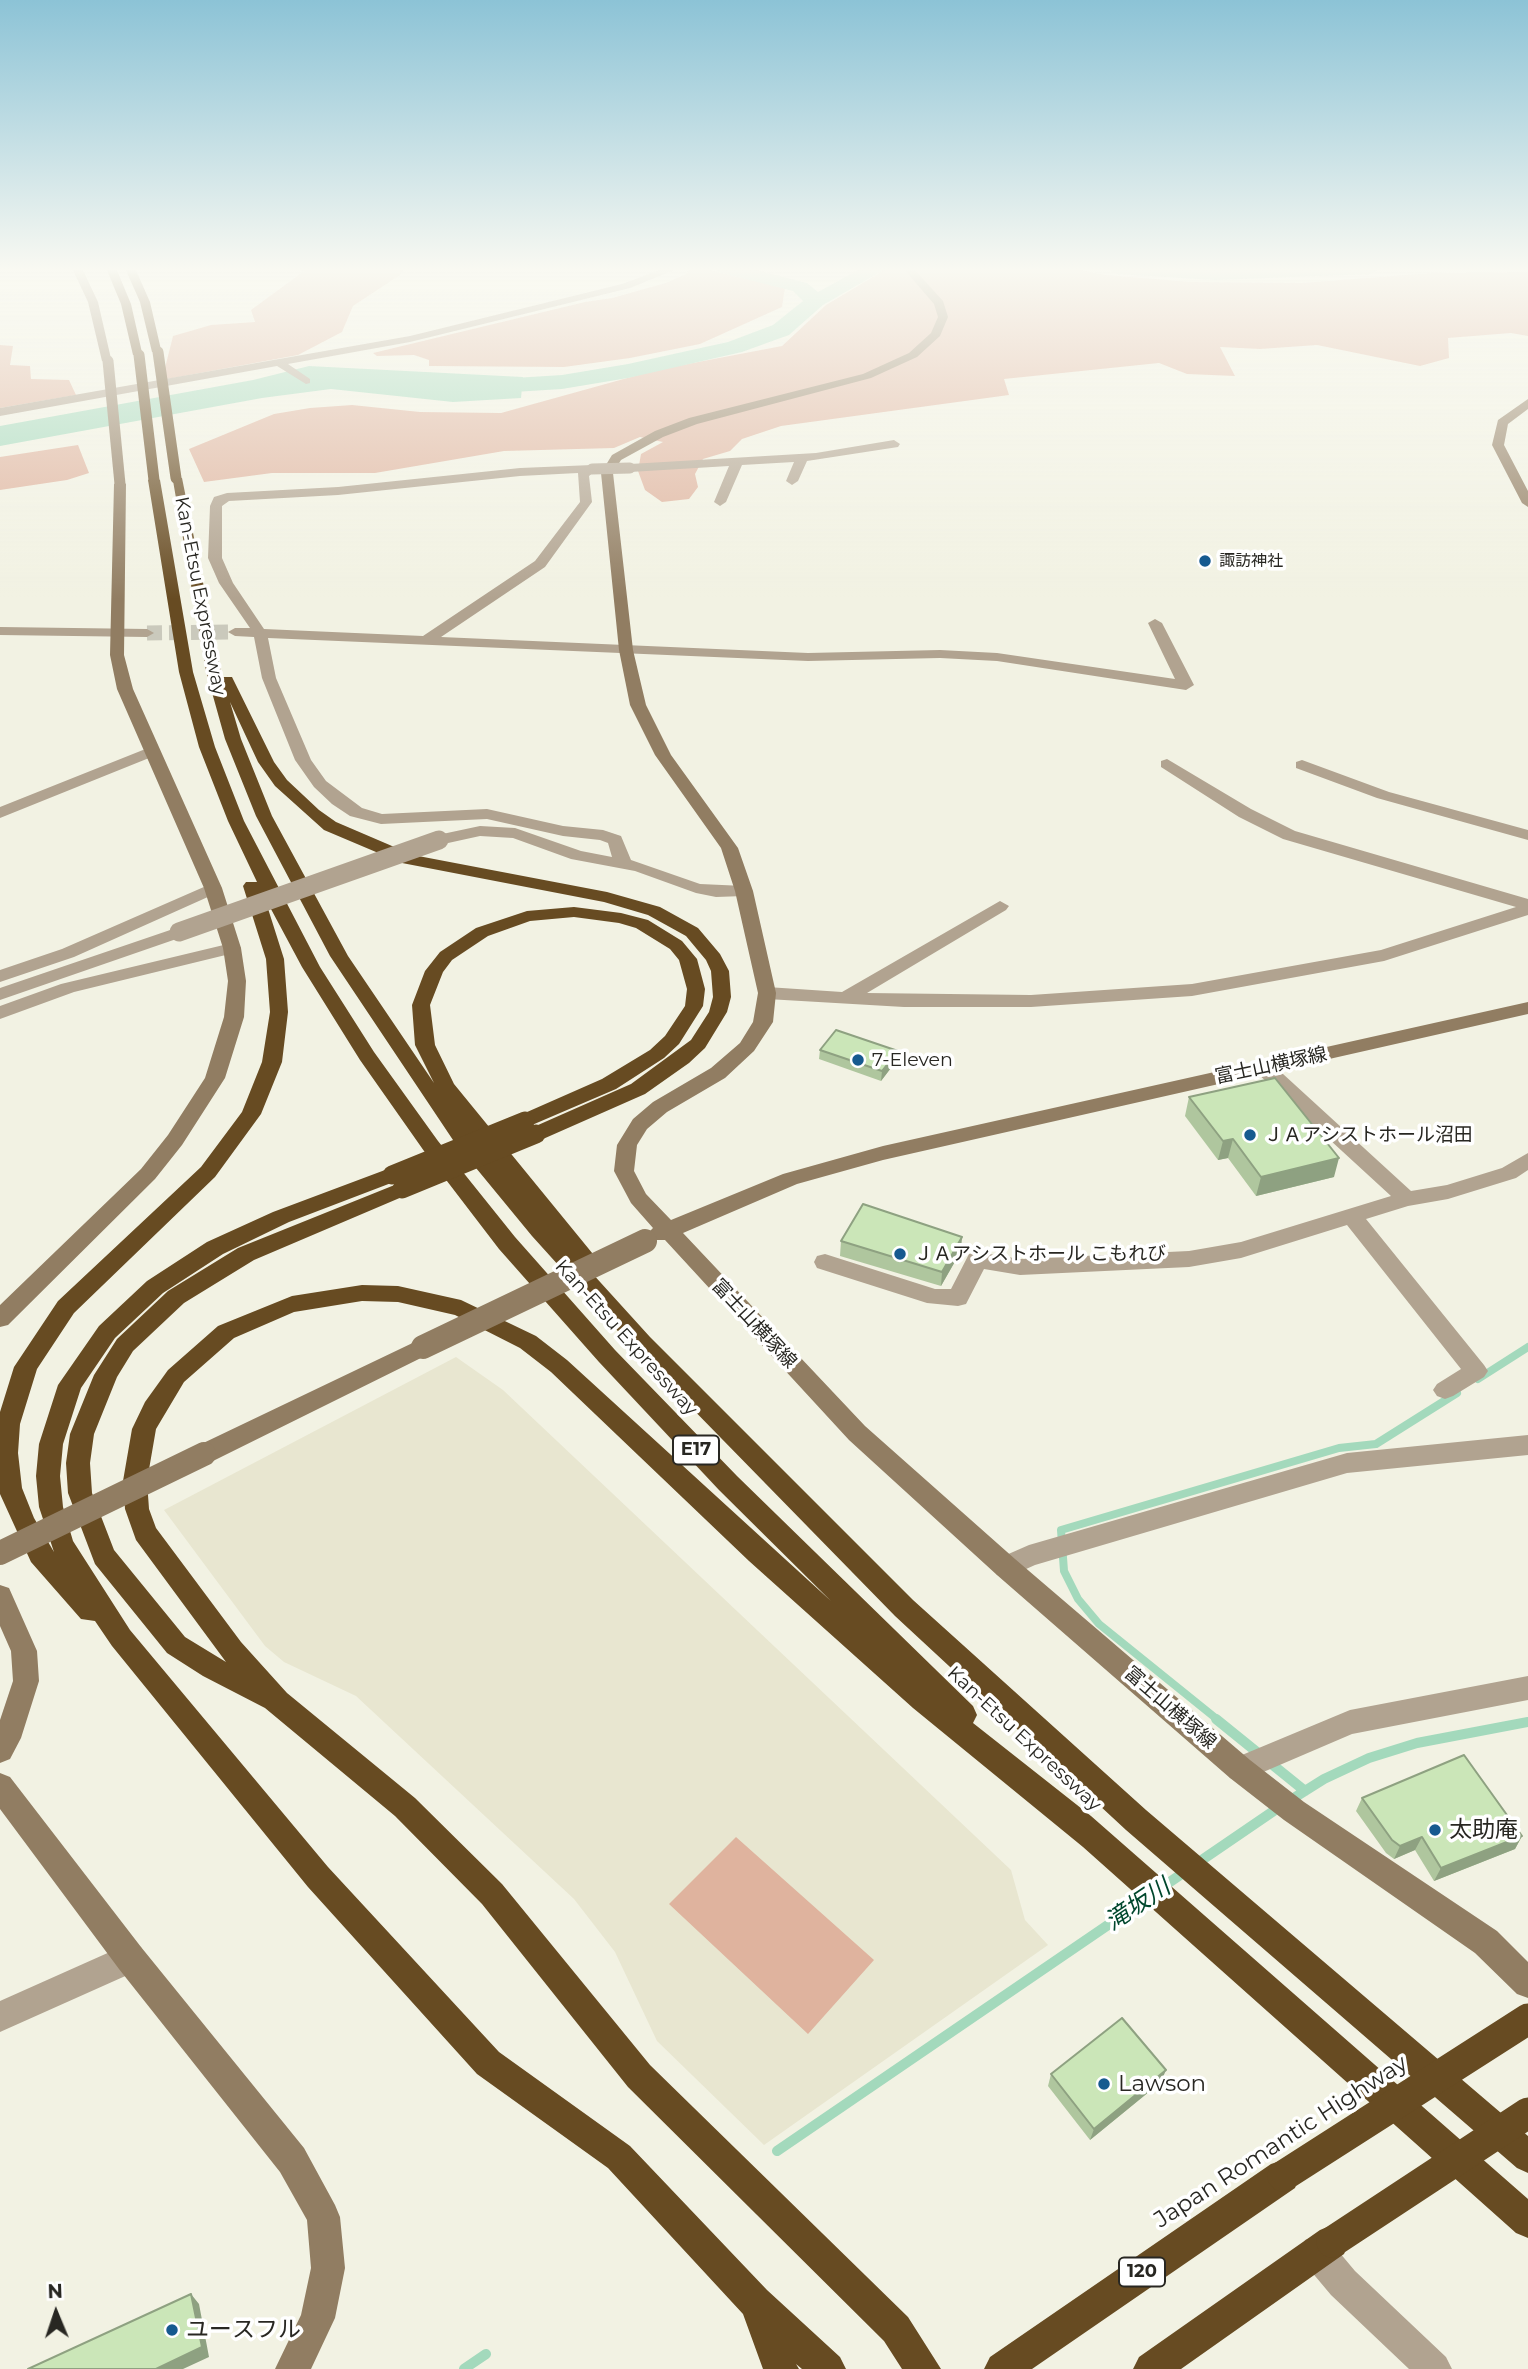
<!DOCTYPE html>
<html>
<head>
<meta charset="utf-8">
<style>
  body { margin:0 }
  #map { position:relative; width:1528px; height:2369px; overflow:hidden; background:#f2f2e3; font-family:Montserrat,sans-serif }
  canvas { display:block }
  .north { position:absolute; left:21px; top:2278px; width:70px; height:70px; -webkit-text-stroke:5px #fff; paint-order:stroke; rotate:358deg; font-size:19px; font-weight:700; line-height:28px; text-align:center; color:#282722 }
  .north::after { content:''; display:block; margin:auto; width:24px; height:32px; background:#282722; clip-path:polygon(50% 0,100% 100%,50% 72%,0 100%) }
</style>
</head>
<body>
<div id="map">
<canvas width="1528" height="2369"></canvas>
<div class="north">N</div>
</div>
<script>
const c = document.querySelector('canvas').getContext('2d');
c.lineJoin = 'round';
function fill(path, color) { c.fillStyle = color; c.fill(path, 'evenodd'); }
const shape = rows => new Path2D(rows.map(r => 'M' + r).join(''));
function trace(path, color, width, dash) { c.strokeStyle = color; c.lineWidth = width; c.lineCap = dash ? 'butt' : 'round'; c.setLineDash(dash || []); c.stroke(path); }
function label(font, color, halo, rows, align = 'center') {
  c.font = font + ' Montserrat,"Noto Sans JP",sans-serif'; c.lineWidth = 7; c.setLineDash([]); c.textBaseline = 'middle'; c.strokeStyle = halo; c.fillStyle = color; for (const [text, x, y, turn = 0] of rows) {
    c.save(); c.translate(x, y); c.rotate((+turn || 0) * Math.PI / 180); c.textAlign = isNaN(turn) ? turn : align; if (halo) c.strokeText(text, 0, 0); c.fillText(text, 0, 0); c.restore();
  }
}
fill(shape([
  [456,1357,503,1390,1011,1870,1025,1920,1048,1945,764,2145,657,2041,615,1952,574,1899,356,1696,284,1662,265,1646,164,1510]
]), '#e8e6d0');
fill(shape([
  [292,268,404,268,400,275,353,306,342,332,298,355,162,380,173,336,211,325,255,322,251,310,304,271],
  [701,268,785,288,782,307,700,344,630,358,564,367,429,366,429,360,414,355,377,356,373,353,585,302,612,298,666,283,686,274,690,269],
  [888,268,1070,268,1105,275,1192,282,1301,283,1433,273,1528,272,1528,336,1511,333,1448,338,1449,358,1420,366,1317,345,1260,349,1220,347,1235,376,1187,374,1159,363,1004,379,1009,395,781,426,742,439,730,451,703,459,695,474,698,487,689,499,662,502,645,490,638,471,641,454,663,442,640,437,614,448,504,451,375,473,272,473,204,482,189,449,274,414,310,408,352,405,420,412,501,413,656,370,782,346,826,305],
  [0,345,13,346,10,365,30,366,31,379,69,380,76,395,0,408],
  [78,445,89,473,67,480,0,490,0,457],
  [736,1837,874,1960,808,2034,669,1904]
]), '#dfb39e');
fill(shape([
  [309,366,523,377,521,398,453,402,331,389,262,398,0,446,0,426,253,380]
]), '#a3d9bc');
trace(shape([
  [1478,1379,1528,1347],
  [1218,1720,1099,1624,1078,1599,1064,1571,1061,1530,1339,1448,1376,1444,1457,1393]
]), '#a3d9bc', 8);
trace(shape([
  [1216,1719,1305,1791],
  [1289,1801,1324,1779,1369,1758,1417,1743,1528,1722],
  [1196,1864,1278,1808],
  [1161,1888,1186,1871],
  [777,2151,1149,1897],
  [464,2369,486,2354]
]), '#a3d9bc', 10);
fill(shape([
  [715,268,748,268,807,283,818,292,862,268,887,268,823,305,789,335,742,352,628,378,562,389,466,395,458,393,454,388,458,383,466,381,562,375,628,364,728,342,773,325,803,301,793,291,718,272,715,268],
  [1107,268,1381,268,1371,274,1215,280,1117,274,1107,268]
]), '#a3d9bc');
trace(shape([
  [147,633,235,632]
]), '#cac9bc', 15, [15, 7]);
fill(shape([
  [665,268,679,268,630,288,410,342,288,364,310,379,310,383,306,384,277,366,0,416,0,408,410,336,622,284,665,268],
  [894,440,900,444,898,447,807,461,798,481,792,485,786,481,794,462,742,465,726,502,720,506,714,502,729,466,630,472,624,468,630,464,816,453,894,440],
  [592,465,598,469,589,476,592,502,545,567,441,637,808,653,940,650,997,653,1175,679,1148,623,1155,619,1162,623,1194,685,1186,690,997,661,940,658,808,661,268,638,276,678,311,760,326,781,362,808,382,814,487,809,563,826,603,830,621,836,631,860,700,884,744,886,753,891,744,896,716,897,696,893,635,871,571,859,513,838,480,836,439,845,431,840,433,836,480,826,515,828,581,851,612,857,608,843,600,840,563,836,487,819,381,824,350,816,332,804,314,787,295,760,262,678,254,637,235,636,228,632,235,628,250,628,219,583,208,558,210,506,214,497,227,493,338,487,520,468,592,465],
  [578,473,580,502,535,561,423,636,264,629,233,583,222,558,222,506,229,501,338,495,520,476,578,473],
  [0,627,147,629,154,633,147,637,0,635,0,627],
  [153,746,159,748,159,754,0,818,0,807,153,746],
  [1167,759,1251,809,1295,831,1528,899,1528,915,1384,961,1192,996,1031,1007,904,1007,767,999,758,993,767,987,842,992,1000,901,1009,906,1006,910,867,993,1031,995,1192,984,1381,950,1516,907,1283,839,1239,817,1161,767,1161,761,1167,759],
  [1302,760,1389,792,1528,830,1528,840,1377,798,1296,768,1296,762,1302,760],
  [213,883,222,888,219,892,74,957,0,982,0,970,62,949,213,883],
  [179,927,188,932,185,936,0,1000,0,988,179,927],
  [232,943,238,944,241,948,238,952,74,992,0,1019,0,1006,61,984,232,943],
  [1264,1062,1271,1063,1411,1191,1447,1185,1502,1168,1528,1153,1528,1170,1516,1178,1448,1199,1408,1206,1366,1219,1484,1365,1488,1371,1484,1377,1453,1396,1445,1399,1437,1396,1433,1390,1437,1384,1461,1369,1347,1225,1241,1258,1189,1267,1020,1275,984,1269,966,1304,958,1306,927,1303,817,1268,814,1262,817,1256,825,1254,935,1289,951,1289,969,1254,977,1252,1020,1259,1189,1251,1241,1242,1391,1196,1257,1073,1254,1068,1264,1062],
  [1528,1435,1528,1455,1347,1473,1035,1565,1006,1578,997,1575,993,1567,997,1559,1029,1545,1347,1453,1528,1435],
  [1528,1676,1528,1700,1352,1734,1240,1782,1230,1778,1226,1769,1230,1760,1350,1710,1528,1676],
  [130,1943,141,1947,145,1958,141,1969,0,2032,0,2001,130,1943],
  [1317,2235,1329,2240,1355,2271,1446,2357,1452,2369,1409,2369,1331,2295,1305,2264,1300,2252,1305,2240,1317,2235]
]), '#b1a390');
fill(shape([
  [72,268,82,268,98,302,112,363,102,361,88,302,72,268],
  [903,268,913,268,943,301,948,317,940,336,917,357,871,378,697,424,663,437,621,460,613,473,633,650,646,705,671,755,738,848,753,891,776,993,773,1022,754,1051,725,1078,667,1112,647,1129,637,1145,634,1171,646,1194,671,1220,783,1174,883,1146,1528,1002,1528,1014,883,1160,797,1184,683,1233,865,1426,1015,1559,1250,1760,1304,1802,1497,1931,1528,1962,1528,1998,1517,1994,1475,1953,1284,1820,1230,1778,997,1575,849,1440,665,1240,649,1240,646,1235,653,1228,631,1203,614,1171,617,1145,633,1119,653,1102,711,1068,740,1043,753,1022,758,993,735,891,721,848,655,755,630,705,619,650,601,473,612,455,655,431,689,418,863,374,909,353,931,333,938,317,934,304,903,268],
  [1528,399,1528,409,1508,424,1504,445,1528,491,1528,507,1522,503,1492,445,1498,420,1528,399],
  [120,480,126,484,124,655,133,689,222,888,241,948,246,981,244,1017,225,1078,182,1145,155,1179,8,1325,0,1327,0,1305,141,1169,168,1135,205,1078,224,1017,228,981,223,948,204,888,117,689,110,655,114,484,120,480],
  [423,1338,431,1341,434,1347,431,1353,213,1461,204,1464,195,1461,192,1454,195,1447,423,1338],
  [0,1585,9,1588,37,1651,39,1681,21,1738,10,1759,0,1763,0,1720,13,1681,11,1651,0,1626,0,1585],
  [0,1773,10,1777,141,1947,304,2148,335,2205,340,2217,345,2268,335,2318,311,2369,275,2369,301,2315,311,2268,307,2220,280,2172,119,1969,0,1809,0,1773]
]), '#917d62');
fill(shape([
  [106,268,116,268,131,304,143,357,133,355,121,304,106,268],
  [125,268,135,268,150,302,162,354,152,352,140,302,125,268],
  [172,475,182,478,222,677,232,677,274,762,287,780,319,810,336,822,413,855,607,892,660,907,698,928,720,954,729,971,731,997,727,1012,705,1048,689,1063,645,1094,543,1139,529,1139,526,1134,529,1129,631,1084,691,1040,709,1012,713,997,711,971,706,960,686,936,648,915,604,902,402,863,324,830,275,786,258,762,230,702,241,739,272,816,348,956,434,1083,415,1045,412,1005,425,971,440,952,476,928,527,911,574,907,621,913,648,920,682,941,697,959,705,989,703,1006,679,1044,664,1058,616,1089,525,1128,515,1121,518,1116,602,1079,650,1050,665,1036,685,1006,687,989,679,960,670,949,636,928,619,923,574,917,530,921,488,936,452,960,443,972,430,1005,435,1045,454,1084,597,1259,600,1265,591,1272,650,1337,913,1600,1146,1810,1528,2136,1528,2173,1517,2168,1126,1830,895,1616,634,1349,532,1236,453,1140,330,956,256,816,225,739,206,671,172,475],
  [154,476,160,480,193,672,215,747,244,821,320,967,374,1052,438,1141,515,1237,615,1350,737,1476,973,1706,977,1715,973,1723,1091,1816,1528,2199,1528,2238,1516,2233,1083,1847,913,1708,749,1561,551,1372,520,1348,455,1315,398,1302,362,1301,294,1312,234,1338,184,1382,156,1429,147,1481,149,1509,156,1528,241,1642,287,1693,415,1798,502,1884,650,2065,908,2317,941,2369,902,2369,884,2341,628,2087,482,1904,395,1816,265,1708,203,1676,167,1653,95,1564,68,1493,66,1463,70,1434,94,1375,117,1339,168,1291,238,1248,402,1182,409,1184,413,1189,409,1194,254,1260,184,1303,133,1351,117,1377,94,1434,90,1463,92,1493,114,1550,185,1637,226,1662,136,1540,125,1509,123,1481,132,1429,145,1402,168,1370,218,1326,292,1296,362,1285,398,1286,461,1300,536,1336,567,1360,831,1601,719,1490,599,1362,499,1249,424,1151,360,1060,302,967,264,896,284,959,288,1012,282,1062,261,1114,215,1177,74,1313,37,1369,20,1424,18,1453,22,1488,34,1518,54,1552,39,1507,36,1476,39,1444,58,1385,99,1326,147,1281,207,1242,273,1212,385,1170,399,1170,402,1175,399,1180,289,1222,223,1254,163,1293,115,1338,81,1388,63,1444,60,1476,63,1507,73,1541,130,1630,328,1867,499,2052,630,2146,767,2290,840,2357,846,2369,802,2369,796,2364,799,2369,763,2369,743,2314,608,2168,477,2074,308,1887,112,1646,95,1621,81,1619,31,1562,0,1494,0,1412,14,1367,58,1301,201,1167,242,1112,262,1062,270,1012,266,959,243,886,246,882,257,882,228,821,199,747,179,672,148,480,154,476],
  [1283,2160,1295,2164,1299,2176,1295,2188,1032,2369,984,2369,990,2357,1271,2164,1283,2160],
  [1332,2225,1344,2230,1349,2242,1344,2254,1181,2369,1133,2369,1139,2357,1320,2230,1332,2225]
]), '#674b22');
trace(shape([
  [592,469,630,468]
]), '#b1a390', 11);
trace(shape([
  [179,932,439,840]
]), '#b1a390', 19);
trace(shape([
  [108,361,120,484]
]), '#917d62', 11);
trace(shape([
  [423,1347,645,1241],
  [0,1553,204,1454]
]), '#917d62', 24);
trace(shape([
  [158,352,176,478],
  [139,355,154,480]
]), '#674b22', 11);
trace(shape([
  [392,1175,525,1121],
  [402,1189,536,1134]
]), '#674b22', 19);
trace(shape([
  [1283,2176,1528,2019],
  [1332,2242,1528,2113]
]), '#674b22', 31);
fill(shape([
  [820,1050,898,1051,897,1060,881,1081,819,1059],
  [1189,1097,1334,1177,1256,1196,1228,1158,1218,1160,1185,1116],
  [841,1241,961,1251,941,1286,840,1256],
  [1362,1798,1522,1836,1515,1849,1434,1881,1415,1850,1394,1859,1386,1853,1356,1811],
  [1051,2074,1161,2082,1090,2140,1048,2086]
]), '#afc69e');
fill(shape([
  [898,1051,897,1060,881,1081,882,1071],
  [1233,1139,1228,1158,1218,1160,1223,1141],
  [1339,1158,1334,1177,1256,1196,1261,1177],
  [962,1237,961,1251,941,1286,942,1272],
  [1522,1836,1515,1849,1434,1881,1441,1868],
  [1422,1837,1415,1850,1394,1859,1400,1846],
  [1166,2070,1161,2082,1090,2140,1094,2129],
  [191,2294,199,2304,209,2357,183,2369,156,2369]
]), '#8ea181');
const building = shape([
  [836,1030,898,1051,882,1071,820,1050,836,1030],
  [1275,1078,1339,1158,1261,1177,1233,1139,1223,1141,1189,1097,1275,1078],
  [863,1204,962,1237,942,1272,841,1241,863,1204],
  [1464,1755,1522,1836,1441,1868,1422,1837,1400,1846,1392,1840,1362,1798,1464,1755],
  [1122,2018,1166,2070,1094,2129,1051,2074,1122,2018],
  [191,2294,202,2347,156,2369,28,2369,191,2294]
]);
fill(building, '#cbe6b8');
trace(building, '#8ea181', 2);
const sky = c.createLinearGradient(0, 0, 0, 599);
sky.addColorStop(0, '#8cc3d6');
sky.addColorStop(0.45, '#f9f9f2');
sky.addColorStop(1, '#f9f9f200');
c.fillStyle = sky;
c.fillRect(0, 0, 1528, 599);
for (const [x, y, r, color] of [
  [1205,561,7,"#165a8f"],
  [858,1060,7,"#165a8f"],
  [1250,1135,7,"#165a8f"],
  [900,1254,7,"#165a8f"],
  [1435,1830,7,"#165a8f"],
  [1104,2084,7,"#165a8f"],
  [172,2330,7,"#165a8f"]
]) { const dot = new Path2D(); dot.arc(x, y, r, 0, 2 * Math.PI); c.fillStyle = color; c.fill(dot); trace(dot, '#fff', 2.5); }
label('16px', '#282722', '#fff', [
  ["諏訪神社",1219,561]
], 'left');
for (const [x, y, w] of [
  [696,1450,46],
  [1142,2272,46]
]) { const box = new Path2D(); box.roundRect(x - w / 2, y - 14.5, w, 29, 5); c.fillStyle = '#fff'; c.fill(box); trace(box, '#282722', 2); }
label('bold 18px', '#282722', null, [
  ["E17",696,1450],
  ["120",1142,2272]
]);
label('19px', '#282722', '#fff', [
  ["Kan-Etsu Expressway",200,596,79],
  ["富士山横塚線",1271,1066,-12],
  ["富士山横塚線",754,1324,47],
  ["Kan-Etsu Expressway",626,1338,48],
  ["富士山横塚線",1170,1708,41],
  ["Kan-Etsu Expressway",1024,1739,43]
]);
label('19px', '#282722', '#fff', [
  ["7-Eleven",872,1060],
  ["ＪＡアシストホール沼田",1264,1135],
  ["ＪＡアシストホール こもれび",914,1254]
], 'left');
label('23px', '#282722', '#fff', [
  ["太助庵",1449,1830],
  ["Lawson",1118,2084],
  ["ユースフル",186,2330]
], 'left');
label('23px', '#282722', '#fff', [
  ["Japan Romantic Highway",1281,2142,-33]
]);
label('italic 24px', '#00472d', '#fff', [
  ["滝坂川",1138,1905,-34]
]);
</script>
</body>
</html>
